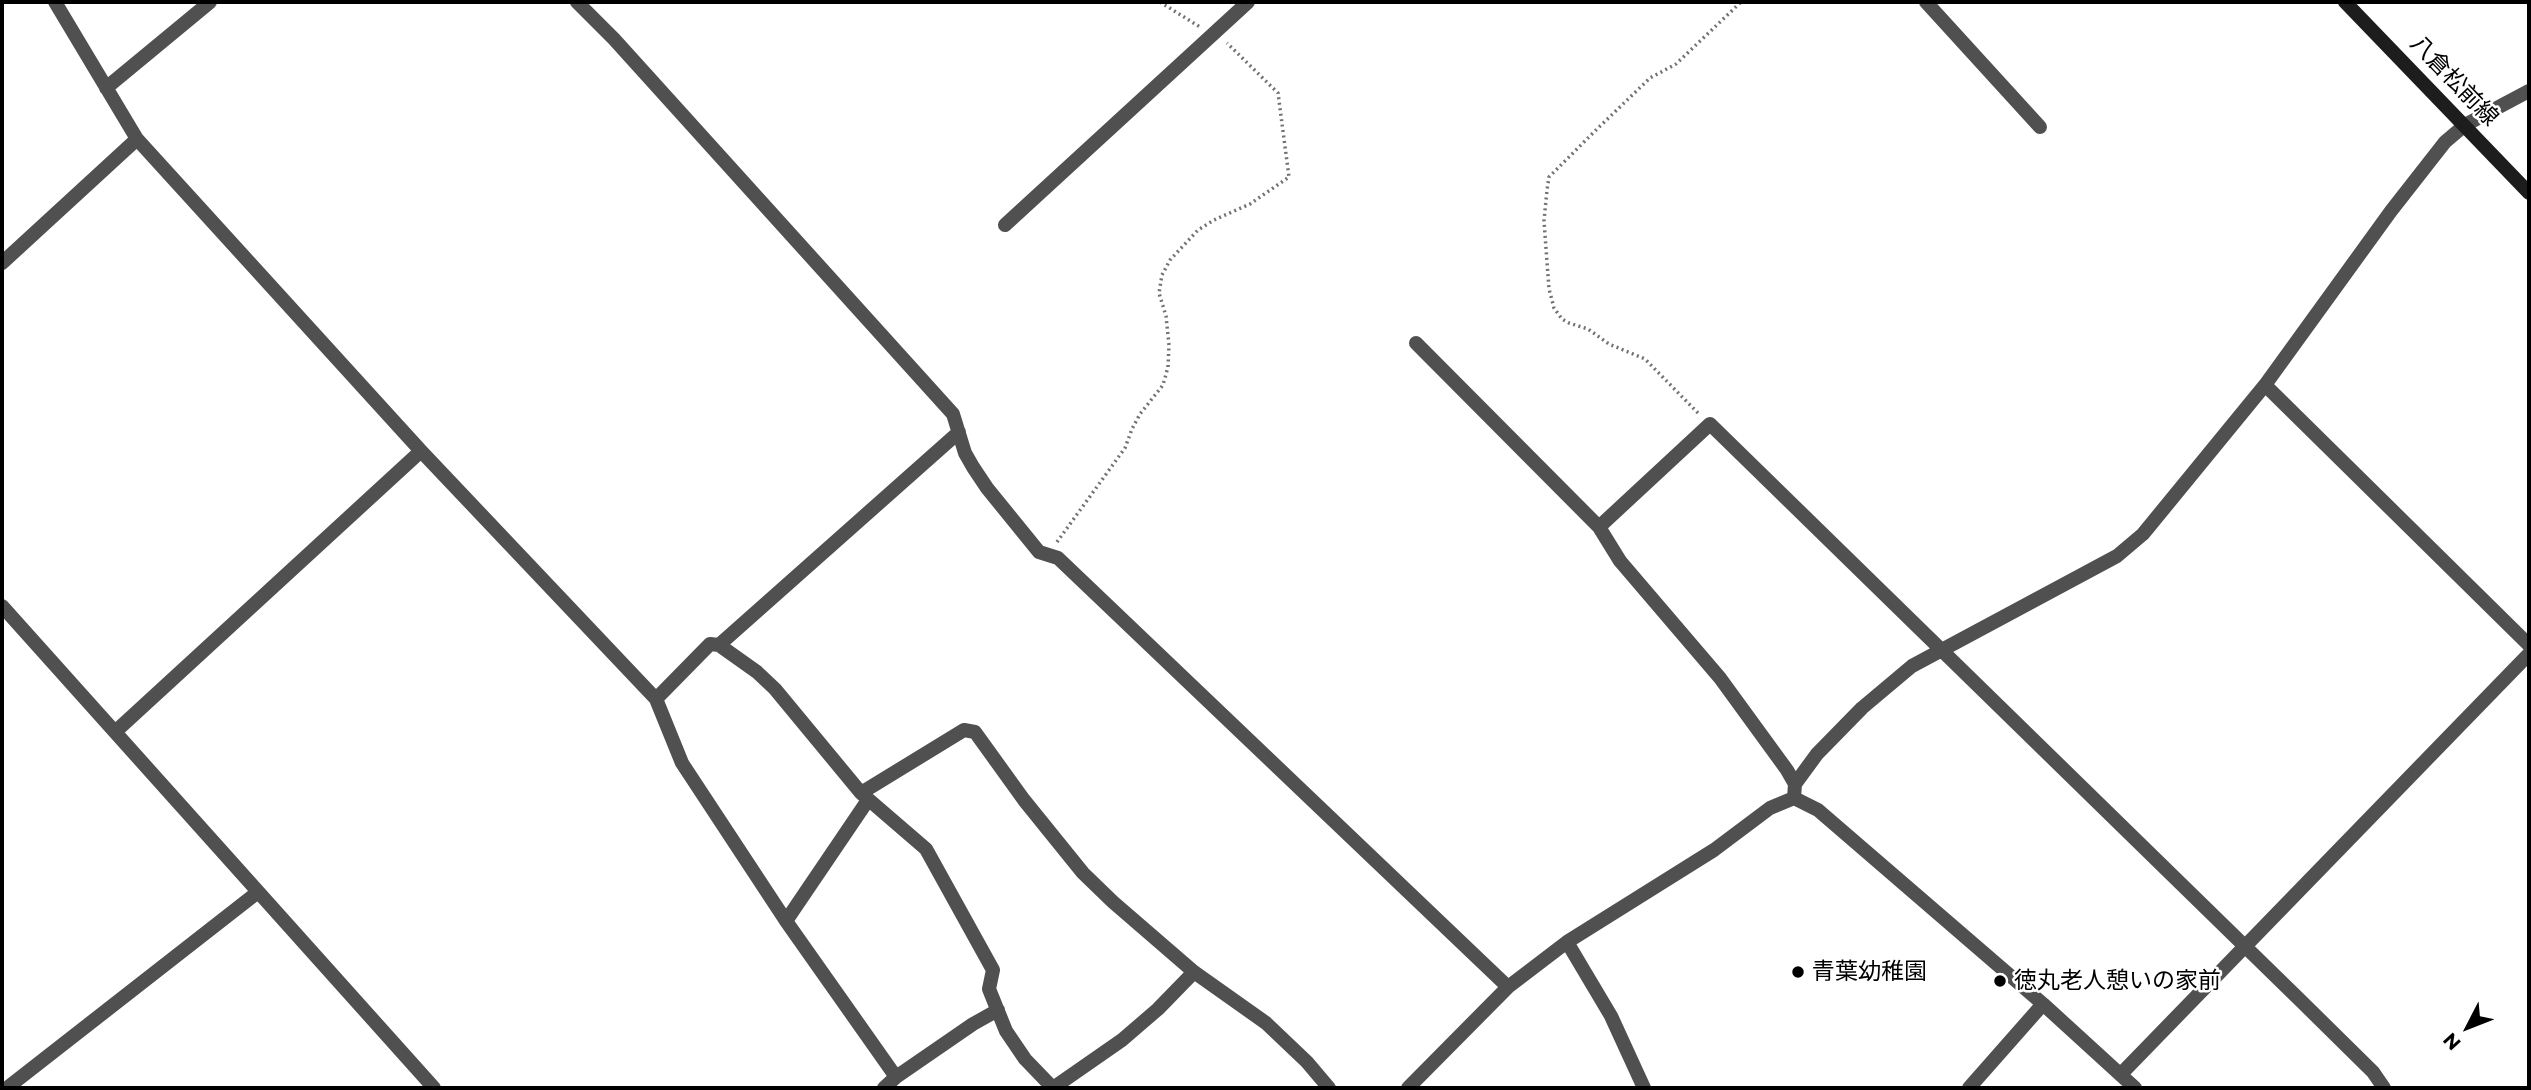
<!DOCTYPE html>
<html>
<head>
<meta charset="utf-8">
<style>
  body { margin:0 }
  #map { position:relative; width:2531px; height:1090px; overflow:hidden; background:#fff; font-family:Montserrat,sans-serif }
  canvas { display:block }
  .frame { position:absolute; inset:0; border:4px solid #000; pointer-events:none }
  .north { position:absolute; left:2433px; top:992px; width:70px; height:70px; -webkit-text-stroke:5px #fff; paint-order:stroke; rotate:228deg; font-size:19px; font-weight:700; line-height:28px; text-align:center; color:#000 }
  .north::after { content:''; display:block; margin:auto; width:24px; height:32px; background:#000; clip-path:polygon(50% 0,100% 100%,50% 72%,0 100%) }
</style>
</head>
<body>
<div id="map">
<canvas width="2531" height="1090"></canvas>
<div class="frame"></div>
<div class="north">N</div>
</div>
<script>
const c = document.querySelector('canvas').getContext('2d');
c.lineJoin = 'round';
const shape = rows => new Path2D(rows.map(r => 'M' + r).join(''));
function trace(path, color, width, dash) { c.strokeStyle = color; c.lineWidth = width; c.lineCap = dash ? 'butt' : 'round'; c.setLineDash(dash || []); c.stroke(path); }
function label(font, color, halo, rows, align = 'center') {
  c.font = font + ' Montserrat,"Noto Sans JP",sans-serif'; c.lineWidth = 5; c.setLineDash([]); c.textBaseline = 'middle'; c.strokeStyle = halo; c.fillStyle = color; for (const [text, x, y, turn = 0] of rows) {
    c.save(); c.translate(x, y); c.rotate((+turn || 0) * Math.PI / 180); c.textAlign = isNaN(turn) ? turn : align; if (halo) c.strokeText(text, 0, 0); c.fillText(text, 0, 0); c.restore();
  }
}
trace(shape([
  [1160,2,1200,27],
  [1698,413,1645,359,1609,344,1588,329,1569,323,1562,319,1554,308,1549,289,1544,221,1547,190,1549,177,1595,131,1650,78,1676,64,1741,2],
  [1057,542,1125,448,1132,429,1140,414,1163,385,1168,367,1169,345,1166,316,1159,293,1162,275,1170,260,1198,230,1214,220,1250,204,1289,177,1278,93,1227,43]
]), '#727272', 3.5, [2, 3.5]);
trace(shape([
  [55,2,137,139,421,451,656,699,682,763,786,921,896,1077,884,1088],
  [577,2,614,39,953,414,965,453,973,467,987,488,1039,552,1058,558,1508,987],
  [1926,2,2040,127],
  [106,88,210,2],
  [1005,225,1248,2],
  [2,263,137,139],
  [1416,343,1599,527],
  [2265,385,2529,645],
  [2,606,434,1088],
  [719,645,959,432],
  [656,699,710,644,719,645,757,672,775,689,861,793,964,730,975,732,1024,800,1083,873,1113,902,1194,972,1266,1023,1307,1062,1329,1088],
  [115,732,421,451],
  [1795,784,1817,754,1862,708,1912,666,2117,556,2143,534,2265,385,2391,211,2445,142,2465,125,2529,91],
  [861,793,926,849,993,970,989,989,1006,1031,1025,1059,1053,1088],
  [1794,798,1795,784,1787,770,1720,678,1620,561,1599,527,1710,424,2303,1003,2373,1072,2384,1088],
  [786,921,868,800],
  [1567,942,1611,1016,1644,1088],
  [2121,1074,2529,654],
  [896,1077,973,1024,998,1010],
  [7,1088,258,892],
  [1053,1088,1122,1040,1158,1009,1194,972],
  [1408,1088,1508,987,1567,942,1714,850,1770,808,1794,798,1818,810,2043,1004,2135,1088],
  [1969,1088,2043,1004]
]), '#505050', 14);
trace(shape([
  [2345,2,2529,193]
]), '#1d1d1d', 14);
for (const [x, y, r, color] of [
  [1798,972,7,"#000"],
  [2000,981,7,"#000"]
]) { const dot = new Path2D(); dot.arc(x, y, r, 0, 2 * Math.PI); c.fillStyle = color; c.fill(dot); trace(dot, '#fff', 2.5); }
label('23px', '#000', '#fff', [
  ["八倉松前線",2454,81,46]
]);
label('23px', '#000', '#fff', [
  ["青葉幼稚園",1812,972],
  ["徳丸老人憩いの家前",2014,981]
], 'left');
</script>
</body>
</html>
